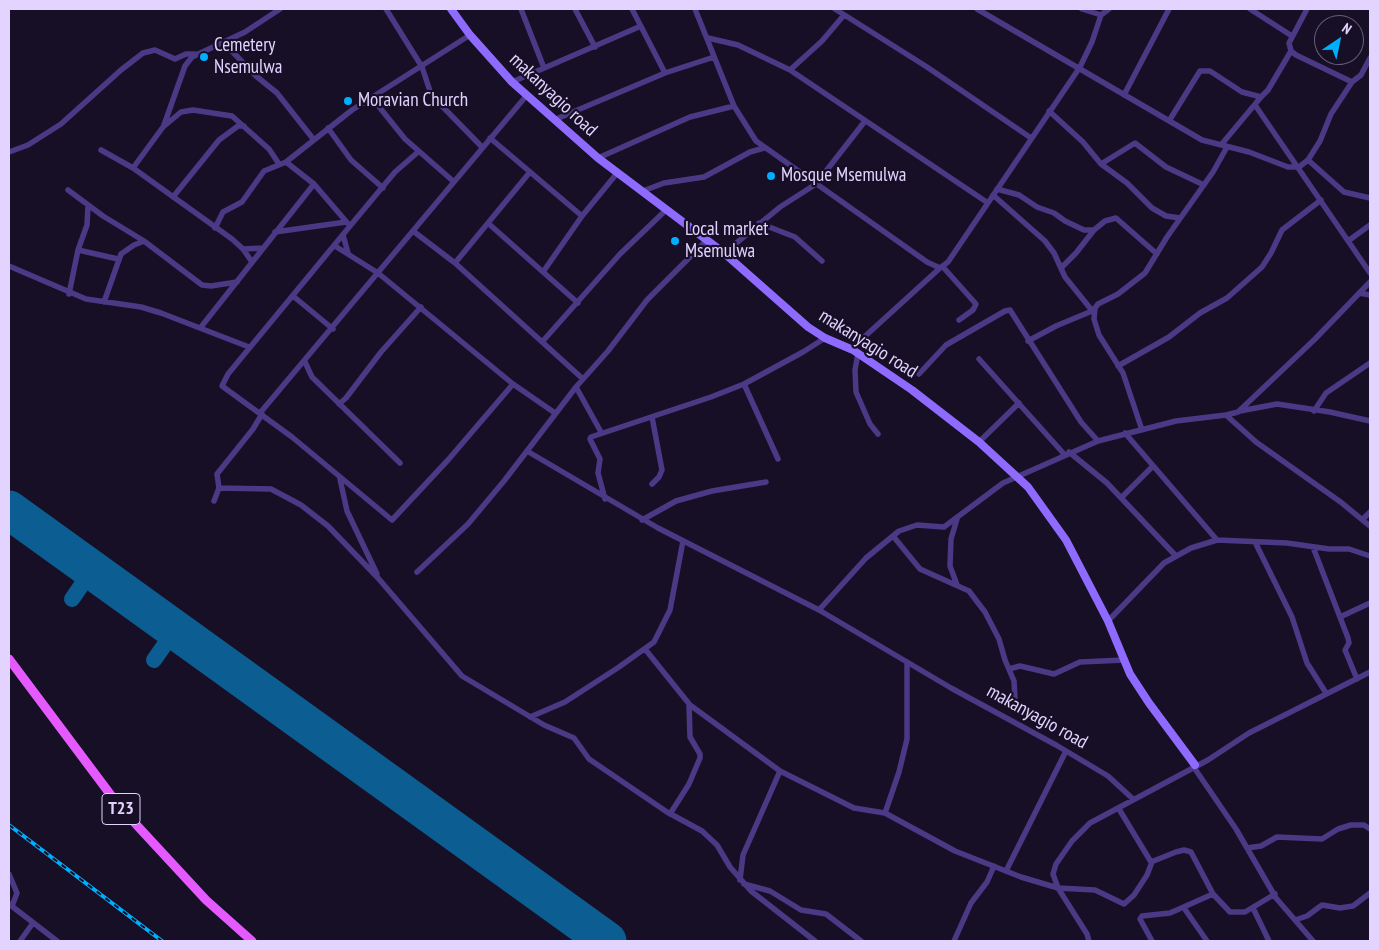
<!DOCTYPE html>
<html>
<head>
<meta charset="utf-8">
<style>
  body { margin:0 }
  #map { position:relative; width:1379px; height:950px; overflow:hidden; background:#170f26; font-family:"PT Sans Narrow",sans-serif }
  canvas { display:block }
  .frame { position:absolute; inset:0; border:10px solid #e2d3ff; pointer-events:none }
  .north { position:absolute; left:1314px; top:15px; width:50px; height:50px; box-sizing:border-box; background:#170f26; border:1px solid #685d7d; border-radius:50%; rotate:34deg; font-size:14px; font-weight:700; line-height:20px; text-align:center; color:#e2d3ff }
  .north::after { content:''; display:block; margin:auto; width:18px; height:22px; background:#00aefe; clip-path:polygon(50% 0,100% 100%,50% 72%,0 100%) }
</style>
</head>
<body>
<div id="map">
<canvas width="1379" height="950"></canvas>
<div class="frame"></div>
<div class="north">N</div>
</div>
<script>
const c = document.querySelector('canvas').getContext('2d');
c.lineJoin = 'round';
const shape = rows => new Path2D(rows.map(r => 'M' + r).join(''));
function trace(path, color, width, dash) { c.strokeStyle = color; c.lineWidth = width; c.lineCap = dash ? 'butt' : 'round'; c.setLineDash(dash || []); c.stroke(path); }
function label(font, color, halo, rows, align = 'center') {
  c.font = font + ' "PT Sans Narrow",sans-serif'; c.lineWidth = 4.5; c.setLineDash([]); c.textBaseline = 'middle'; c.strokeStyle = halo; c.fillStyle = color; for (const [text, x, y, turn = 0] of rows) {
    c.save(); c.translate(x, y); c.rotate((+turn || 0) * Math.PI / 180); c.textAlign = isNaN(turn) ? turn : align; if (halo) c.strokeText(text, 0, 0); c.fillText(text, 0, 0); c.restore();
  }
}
trace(shape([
  [72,599,92,570],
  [154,660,175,630]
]), '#0c5e92', 16);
trace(shape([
  [9,510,607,941]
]), '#0c5e92', 39);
trace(shape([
  [386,9,422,67,430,91,439,103,482,147],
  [521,9,544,68],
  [575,9,595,47],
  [632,9,665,73],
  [695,9,734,106,756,141,927,262,940,268,948,262,1080,67,1092,42,1101,15],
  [835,9,927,67,1031,138],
  [977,9,1202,140,1249,152,1288,167,1299,167,1308,160,1320,141,1331,114,1352,82],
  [1082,9,1101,15,1109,9],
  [1250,9,1292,36],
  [1307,9,1289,43,1291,51,1296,55,1352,82,1361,75,1370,58],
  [708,38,738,45,790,70,988,203],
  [223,42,256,76,277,93,314,140],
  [790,70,822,41,844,15],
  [512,82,641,26],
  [1124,95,1169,9],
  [372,98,405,139,453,181],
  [1255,105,1370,273],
  [1049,111,1083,142,1101,164,1127,183,1152,208,1166,216,1180,218],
  [554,120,665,73,714,57],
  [1169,121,1200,71,1210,71,1242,92,1261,97,1268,90,1291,51],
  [164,125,185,66,192,57,245,32,280,9],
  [328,128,351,160,383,188],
  [490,138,582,216],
  [1221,145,1261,97],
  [101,150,133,168,232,239,243,249,252,262],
  [9,152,28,145,61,124,121,70,143,53,155,50,175,59,186,54,195,54],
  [418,152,395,172,350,226,228,374,222,386,292,437,392,520,448,460,513,384],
  [598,158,690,117,734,106],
  [1308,160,1344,192,1370,198],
  [286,162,314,184,350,226],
  [1101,164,1135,143,1166,167,1204,185],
  [133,168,163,127,181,112,193,110,232,116,269,149,279,164],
  [997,189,1019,195,1037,207,1054,213,1065,221,1084,230,1094,230,1105,221,1116,218,1157,254],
  [68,190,103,216,144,241,202,285,211,286,237,282],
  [643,191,664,183,704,177,750,152,764,148],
  [993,195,1045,241,1054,253,1065,277,1094,313],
  [173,197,219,140,238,126,244,126],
  [759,223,795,237,822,261],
  [489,224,578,303],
  [215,228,223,212,242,202,264,171,286,162,352,110,470,35],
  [413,231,455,263,583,379],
  [275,232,346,222],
  [343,235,348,253],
  [1348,241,1370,225],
  [335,246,378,273,513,384,555,413],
  [243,249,263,248],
  [78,250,118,259],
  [724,253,780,207,816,184,865,121],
  [455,263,530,172],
  [9,266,86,299,141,307,161,313,249,347],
  [943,267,976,304,973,310,959,320],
  [1061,268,1076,253,1094,230],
  [543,272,582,216,618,172],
  [1359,293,1370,295],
  [69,294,78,250,87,225,88,205],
  [293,296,333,329],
  [104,302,121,254,134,245,144,241],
  [201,327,314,184],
  [1028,341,1056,326,1092,311],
  [542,342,620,254,666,210],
  [851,349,940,268],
  [858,353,855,370,856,392,870,424,878,434],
  [979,359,1064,454],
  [305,362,312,377,400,463],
  [1118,366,1169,337,1200,313,1227,298,1262,267,1271,253,1282,230,1321,200],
  [919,374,946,345,1005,311,1010,310,1081,422,1098,441],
  [744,384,778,459],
  [576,387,601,432],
  [339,404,346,398,381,352,421,307],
  [1240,411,1277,404,1330,412,1370,421],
  [1314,411,1326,393,1370,363],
  [260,413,527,95],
  [1226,415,1256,442,1342,503,1370,526],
  [652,417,662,470,659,477,652,484],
  [1142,430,1123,373,1099,335,1094,319,1095,308,1098,304,1118,294,1145,273,1167,237,1213,172,1227,147],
  [1125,433,1217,540],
  [979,442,1019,403],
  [527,451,658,528,819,610,951,688,1056,745,1108,776,1133,799],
  [1069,452,1107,483,1175,555],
  [340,479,347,511,377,574],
  [219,488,271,489,301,505,328,526,378,578,462,676,544,725,574,738,589,759,667,812,702,831,717,845,730,867,751,891,815,941],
  [1121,498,1153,466],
  [605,499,598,473,600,459,590,439,591,437,711,397,744,384,803,352,825,338],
  [214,501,219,488,217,474,253,429,262,414],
  [1363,519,1370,512],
  [642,520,676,501,712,491,766,482],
  [893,536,920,569,969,591,985,612,999,639,1005,660,1014,681,1015,698],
  [1255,542,1292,617,1307,663,1326,693],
  [1313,547,1348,638,1349,643,1345,650,1357,679],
  [417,572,468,524,504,481,576,387,608,351,647,300,707,240],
  [957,585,950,566,951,539,957,519],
  [819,610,866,558,899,531,917,525,944,527,1003,483,1098,441,1176,421,1226,415,1238,412,1315,339,1370,282],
  [1340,617,1370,603],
  [1108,621,1164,563,1191,548,1217,540,1287,543,1329,549,1349,549,1370,556],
  [645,649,690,705,780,771,854,808,885,813,955,851,1021,877,1058,888,1095,890,1124,904,1134,895,1147,875,1152,862],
  [1009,669,1020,666,1054,674,1080,662,1124,660],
  [530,717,565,702,619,667,654,642,670,610,683,541],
  [1193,766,1236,829,1276,898,1313,941],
  [1119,809,1151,862,1176,852,1184,850,1191,852,1213,894,1230,912,1245,912,1275,894],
  [885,813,899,772,907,739,907,662],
  [670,814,689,784,700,758,700,754,690,737,689,704],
  [1247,848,1261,846,1277,837,1322,839,1338,829,1351,825,1364,825,1370,829],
  [1006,871,1066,751],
  [9,874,17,893,12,906],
  [740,880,743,855,780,771],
  [744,884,770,891,801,910,826,914,861,941],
  [9,904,57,941],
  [1184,908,1207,941],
  [1253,908,1269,941],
  [1295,920,1307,916,1322,905,1340,908,1353,906,1370,893],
  [20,941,33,923],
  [954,941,971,903,987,882,994,866],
  [1089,941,1087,934,1058,888,1053,874,1056,864,1072,841,1090,823,1208,760,1249,733,1370,672],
  [1152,941,1140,919,1142,916,1170,913,1213,894]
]), '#4c3985', 5.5);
trace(shape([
  [451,9,470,35,512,82,598,158,724,253,808,327,825,338,853,350,912,390,979,442,1028,487,1066,540,1108,621,1130,674,1149,703,1195,765]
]), '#8e6aff', 8);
trace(shape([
  [9,659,119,806,206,900,252,941]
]), '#e55aff', 9);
const rail = shape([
  [9,825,162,941]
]);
trace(rail, '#00aefe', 4);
trace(rail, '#170f26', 2, [5.5]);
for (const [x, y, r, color] of [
  [204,57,5,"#00aefe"],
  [348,101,5,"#00aefe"],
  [771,176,5,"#00aefe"],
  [675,241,5,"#00aefe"]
]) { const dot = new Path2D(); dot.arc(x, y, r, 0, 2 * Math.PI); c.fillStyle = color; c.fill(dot); trace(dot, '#170f26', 2); }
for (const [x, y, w] of [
  [121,809,38]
]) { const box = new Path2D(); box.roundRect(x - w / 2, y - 15.5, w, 31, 4); c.fillStyle = '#170f26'; c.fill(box); trace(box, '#e2d3ff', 1); }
label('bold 18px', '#e2d3ff', null, [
  ["T23",121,809]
]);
label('19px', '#e2d3ff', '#170f26', [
  ["Cemetery",214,46],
  ["Nsemulwa",214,68],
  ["Moravian Church",358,101],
  ["Mosque Msemulwa",781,176],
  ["Local market",685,230],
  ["Msemulwa",685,252]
], 'left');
label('19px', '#e2d3ff', '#170f26', [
  ["makanyagio road",553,95,43],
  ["makanyagio road",868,344,32],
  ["makanyagio road",1037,717,29]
]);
</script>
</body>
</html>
